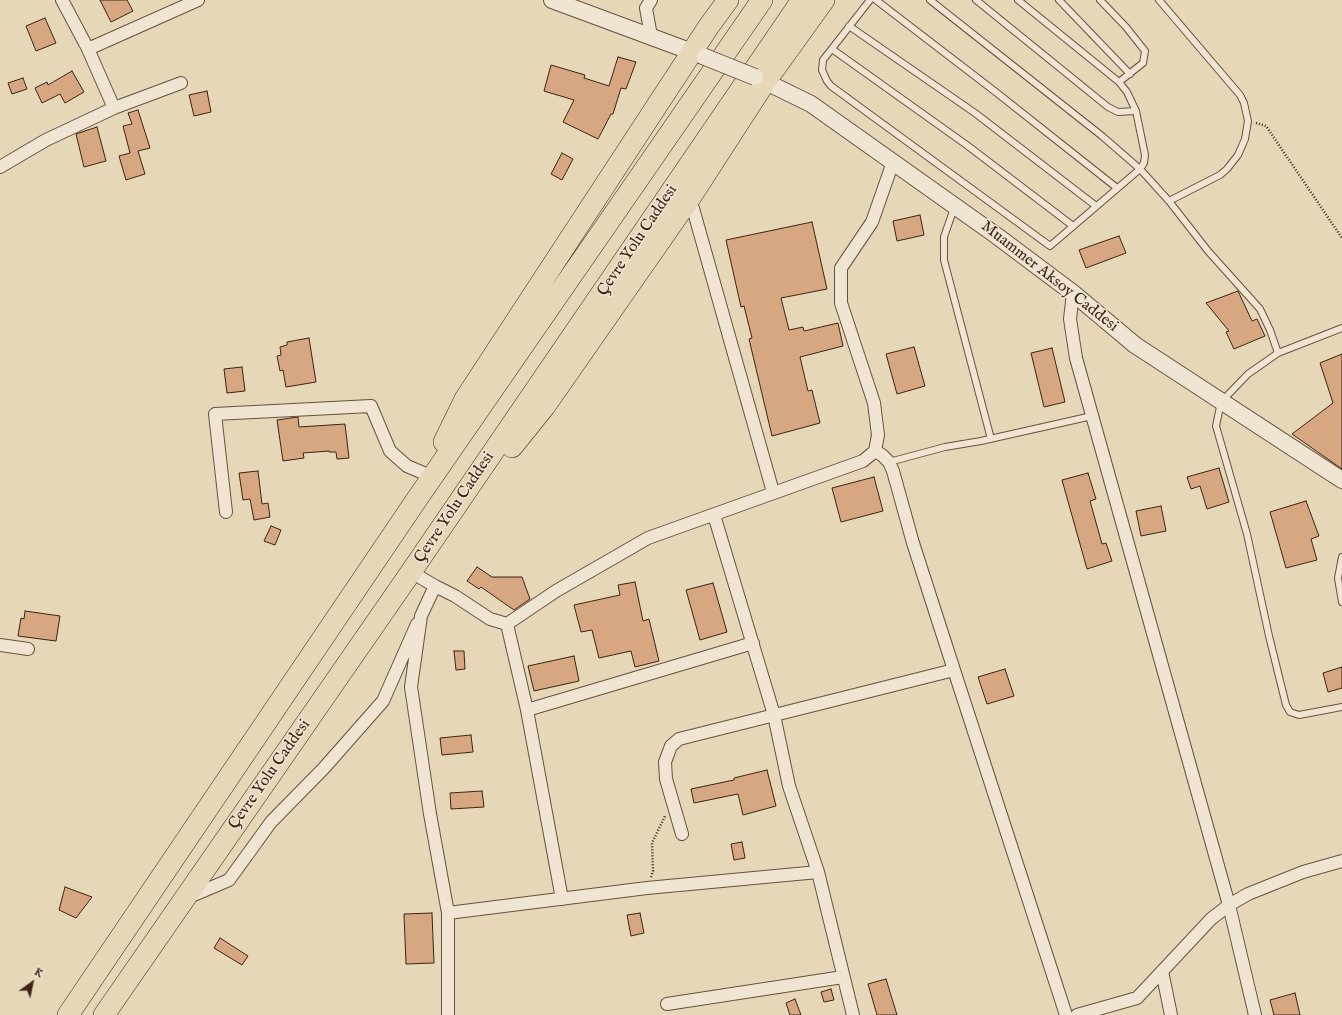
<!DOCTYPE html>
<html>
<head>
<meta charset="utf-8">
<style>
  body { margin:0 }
  #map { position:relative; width:1342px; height:1015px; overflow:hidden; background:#e7d7b9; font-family:"IM FELL English",serif }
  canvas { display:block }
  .north { position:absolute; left:12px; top:963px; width:40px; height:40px; -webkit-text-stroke:3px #efe5d2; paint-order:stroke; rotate:33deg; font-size:11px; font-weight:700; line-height:16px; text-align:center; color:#3c2414 }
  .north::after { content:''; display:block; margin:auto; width:14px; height:18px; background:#3c2414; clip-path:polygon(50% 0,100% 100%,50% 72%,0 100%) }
</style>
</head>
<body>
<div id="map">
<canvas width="1342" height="1015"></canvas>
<div class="north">K</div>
</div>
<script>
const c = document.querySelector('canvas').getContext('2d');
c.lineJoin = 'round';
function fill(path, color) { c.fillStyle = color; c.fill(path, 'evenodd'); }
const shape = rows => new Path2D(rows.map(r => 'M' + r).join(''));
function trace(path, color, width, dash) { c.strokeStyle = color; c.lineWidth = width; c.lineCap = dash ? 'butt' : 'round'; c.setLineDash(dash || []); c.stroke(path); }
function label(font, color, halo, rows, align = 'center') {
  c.font = font + ' "IM FELL English",serif'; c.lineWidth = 3; c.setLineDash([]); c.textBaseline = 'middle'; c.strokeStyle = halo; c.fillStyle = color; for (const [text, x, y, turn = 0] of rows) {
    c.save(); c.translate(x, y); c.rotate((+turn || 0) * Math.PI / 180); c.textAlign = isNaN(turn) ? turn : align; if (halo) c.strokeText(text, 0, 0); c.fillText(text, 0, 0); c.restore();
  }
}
const building = shape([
  [100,0,127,0,133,11,111,22,100,0],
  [45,18,56,43,36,51,26,26,45,18],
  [618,57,636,62,626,89,621,88,613,114,611,114,598,139,563,122,574,100,544,91,551,65,585,75,584,78,609,86,618,57],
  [72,71,84,92,65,103,60,94,42,103,35,88,47,82,48,85,72,71],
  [23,78,27,89,12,94,8,83,23,78],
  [207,91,211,112,194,116,189,95,207,91],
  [138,110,150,148,138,151,145,174,126,180,119,156,130,153,123,126,132,124,128,113,138,110],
  [97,127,106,161,84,167,76,134,97,127],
  [562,153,573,159,562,180,551,174,562,153],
  [920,215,924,235,897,241,893,221,920,215],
  [812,222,827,289,781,298,789,330,803,327,804,331,838,323,843,346,800,357,808,391,812,390,820,423,772,436,749,339,752,338,744,306,741,307,726,240,812,222],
  [1119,236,1126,253,1086,268,1079,250,1119,236],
  [1238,291,1252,321,1257,319,1265,336,1234,349,1226,332,1229,331,1206,303,1238,291],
  [309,338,316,382,286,387,283,370,280,371,277,356,281,355,280,347,287,345,287,342,309,338],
  [914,347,925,386,897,394,886,354,914,347],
  [1052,348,1065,402,1044,407,1031,353,1052,348],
  [1342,354,1342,469,1292,434,1333,403,1320,363,1342,354],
  [242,367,245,391,227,393,224,369,242,367],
  [298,417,299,427,345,424,349,458,337,459,336,452,329,452,329,451,303,453,304,458,283,461,277,420,298,417],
  [1219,468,1229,502,1207,509,1200,486,1191,489,1187,477,1219,468],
  [258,471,262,504,268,503,270,517,254,520,250,499,243,500,239,473,258,471],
  [1088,473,1096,499,1090,501,1102,544,1106,543,1112,561,1087,569,1062,480,1088,473],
  [874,477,883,511,841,522,832,488,874,477],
  [1306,501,1319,536,1311,539,1317,560,1286,568,1270,512,1306,501],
  [1161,506,1166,531,1141,536,1136,511,1161,506],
  [271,526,281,530,275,545,264,541,271,526],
  [477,567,492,577,522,577,530,599,514,610,481,587,479,589,467,581,477,567],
  [635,582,643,621,649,619,659,661,635,667,631,651,599,658,592,630,581,632,574,605,620,595,618,585,635,582],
  [713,583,727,632,700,640,686,590,713,583],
  [25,611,60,616,56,641,18,636,21,618,24,619,25,611],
  [454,651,464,651,465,669,456,670,454,651],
  [574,656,579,681,534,691,528,666,574,656],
  [1342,667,1342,688,1328,692,1323,673,1342,667],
  [1005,669,1014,696,987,704,978,677,1005,669],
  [471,735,473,752,442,755,440,738,471,735],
  [767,770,776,806,743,815,738,794,694,803,691,789,734,780,734,778,767,770],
  [482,791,484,807,451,809,450,793,482,791],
  [742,842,745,858,734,860,731,844,742,842],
  [65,887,92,897,76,918,59,910,65,887],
  [432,913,434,963,406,964,404,914,432,913],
  [640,913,644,933,631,936,627,915,640,913],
  [220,938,248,956,242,965,214,948,220,938],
  [886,979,897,1015,877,1015,868,984,886,979],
  [831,989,834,1000,824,1002,821,992,831,989],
  [1295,993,1300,1015,1274,1015,1270,1000,1295,993],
  [795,999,801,1015,790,1015,786,1003,795,999]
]);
fill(building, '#d6a780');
trace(building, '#3c2414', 1);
const service = shape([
  [870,0,823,60,822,70,827,81,831,86,1050,246,1140,169,1144,163,1145,155,1136,111,1127,92,1119,82,1018,0],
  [876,0,997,93,1117,188],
  [930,0,1102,136,1140,169,1169,201,1208,251,1260,309,1270,330,1278,353],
  [976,0,1108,107,1118,112,1136,111],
  [1059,0,1130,74],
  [1100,0,1126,27,1145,51,1143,63,1119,82],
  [1159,0,1240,95,1244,103,1248,121,1245,139,1238,155,1227,169,1220,175,1169,201],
  [849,26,975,113,1096,206],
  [832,49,968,146,1073,226],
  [954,208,944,237,944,260,991,439],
  [1342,328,1278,353,1248,374,1221,402,1216,426,1247,534,1269,636,1286,705,1290,712,1299,715,1342,707],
  [889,462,945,447,981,441,1092,416],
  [1342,557,1338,578,1342,602]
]);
const minor = shape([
  [62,0,88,49,114,108],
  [651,0,646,8,651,36],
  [88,49,198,0],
  [0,167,46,140,114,108,181,83],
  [690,198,773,492],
  [1073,293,1070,319,1076,358,1229,905,1255,1015],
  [226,512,215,414,371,406,390,451,407,466,428,475],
  [714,515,774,715,789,786,818,872,853,1015],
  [411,572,435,586,421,616,411,687,430,814,448,913,448,1015],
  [435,586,455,596,490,619,507,624,556,591,648,538,863,461,875,451,878,435,874,403,841,303,841,268,872,222,893,162],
  [507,624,527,710,562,899],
  [0,645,28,649],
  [954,670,1066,1015],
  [527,710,753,643],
  [682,834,666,779,665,762,671,746,679,739,954,670,913,543,893,471,889,462,882,455,875,451],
  [189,897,229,880,271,822,324,768,383,701,417,624],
  [448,913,647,888,818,872],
  [1162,971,1171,1015],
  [667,1004,843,977],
  [1077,1015,1137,998,1211,919,1229,905,1248,894,1303,872,1342,861]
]);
const tertiary = shape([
  [552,0,703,56],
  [756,77,811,104,997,236,1073,293,1135,345,1342,480]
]);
const trunk = shape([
  [444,442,465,399,709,26,728,0],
  [512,447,545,406,690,198,765,82,824,0],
  [68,1015,417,499,762,0],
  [104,1015,411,572,802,0]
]);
trace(service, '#67513d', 8);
trace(minor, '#67513d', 14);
trace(tertiary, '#67513d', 18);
trace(trunk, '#3c2414', 22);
trace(shape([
  [1256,123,1266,126,1342,238],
  [651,877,653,871,652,843,665,816]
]), '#3c2414', 2.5, [1, 2]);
trace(service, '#efe5d2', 6);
trace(minor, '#efe5d2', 12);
trace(tertiary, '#efe5d2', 16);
trace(trunk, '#e7d7b9', 21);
const tertiaryBridge = shape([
  [705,57,755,77]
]);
trace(tertiaryBridge, '#67513d', 18, []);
trace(tertiaryBridge, '#efe5d2', 16);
label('16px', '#3c2414', '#efe5d2', [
  ["Çevre Yolu Caddesi",638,241,-56],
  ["Muammer Aksoy Caddesi",1049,277,38],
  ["Çevre Yolu Caddesi",455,508,-56],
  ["Çevre Yolu Caddesi",270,775,-55]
]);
</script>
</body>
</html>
